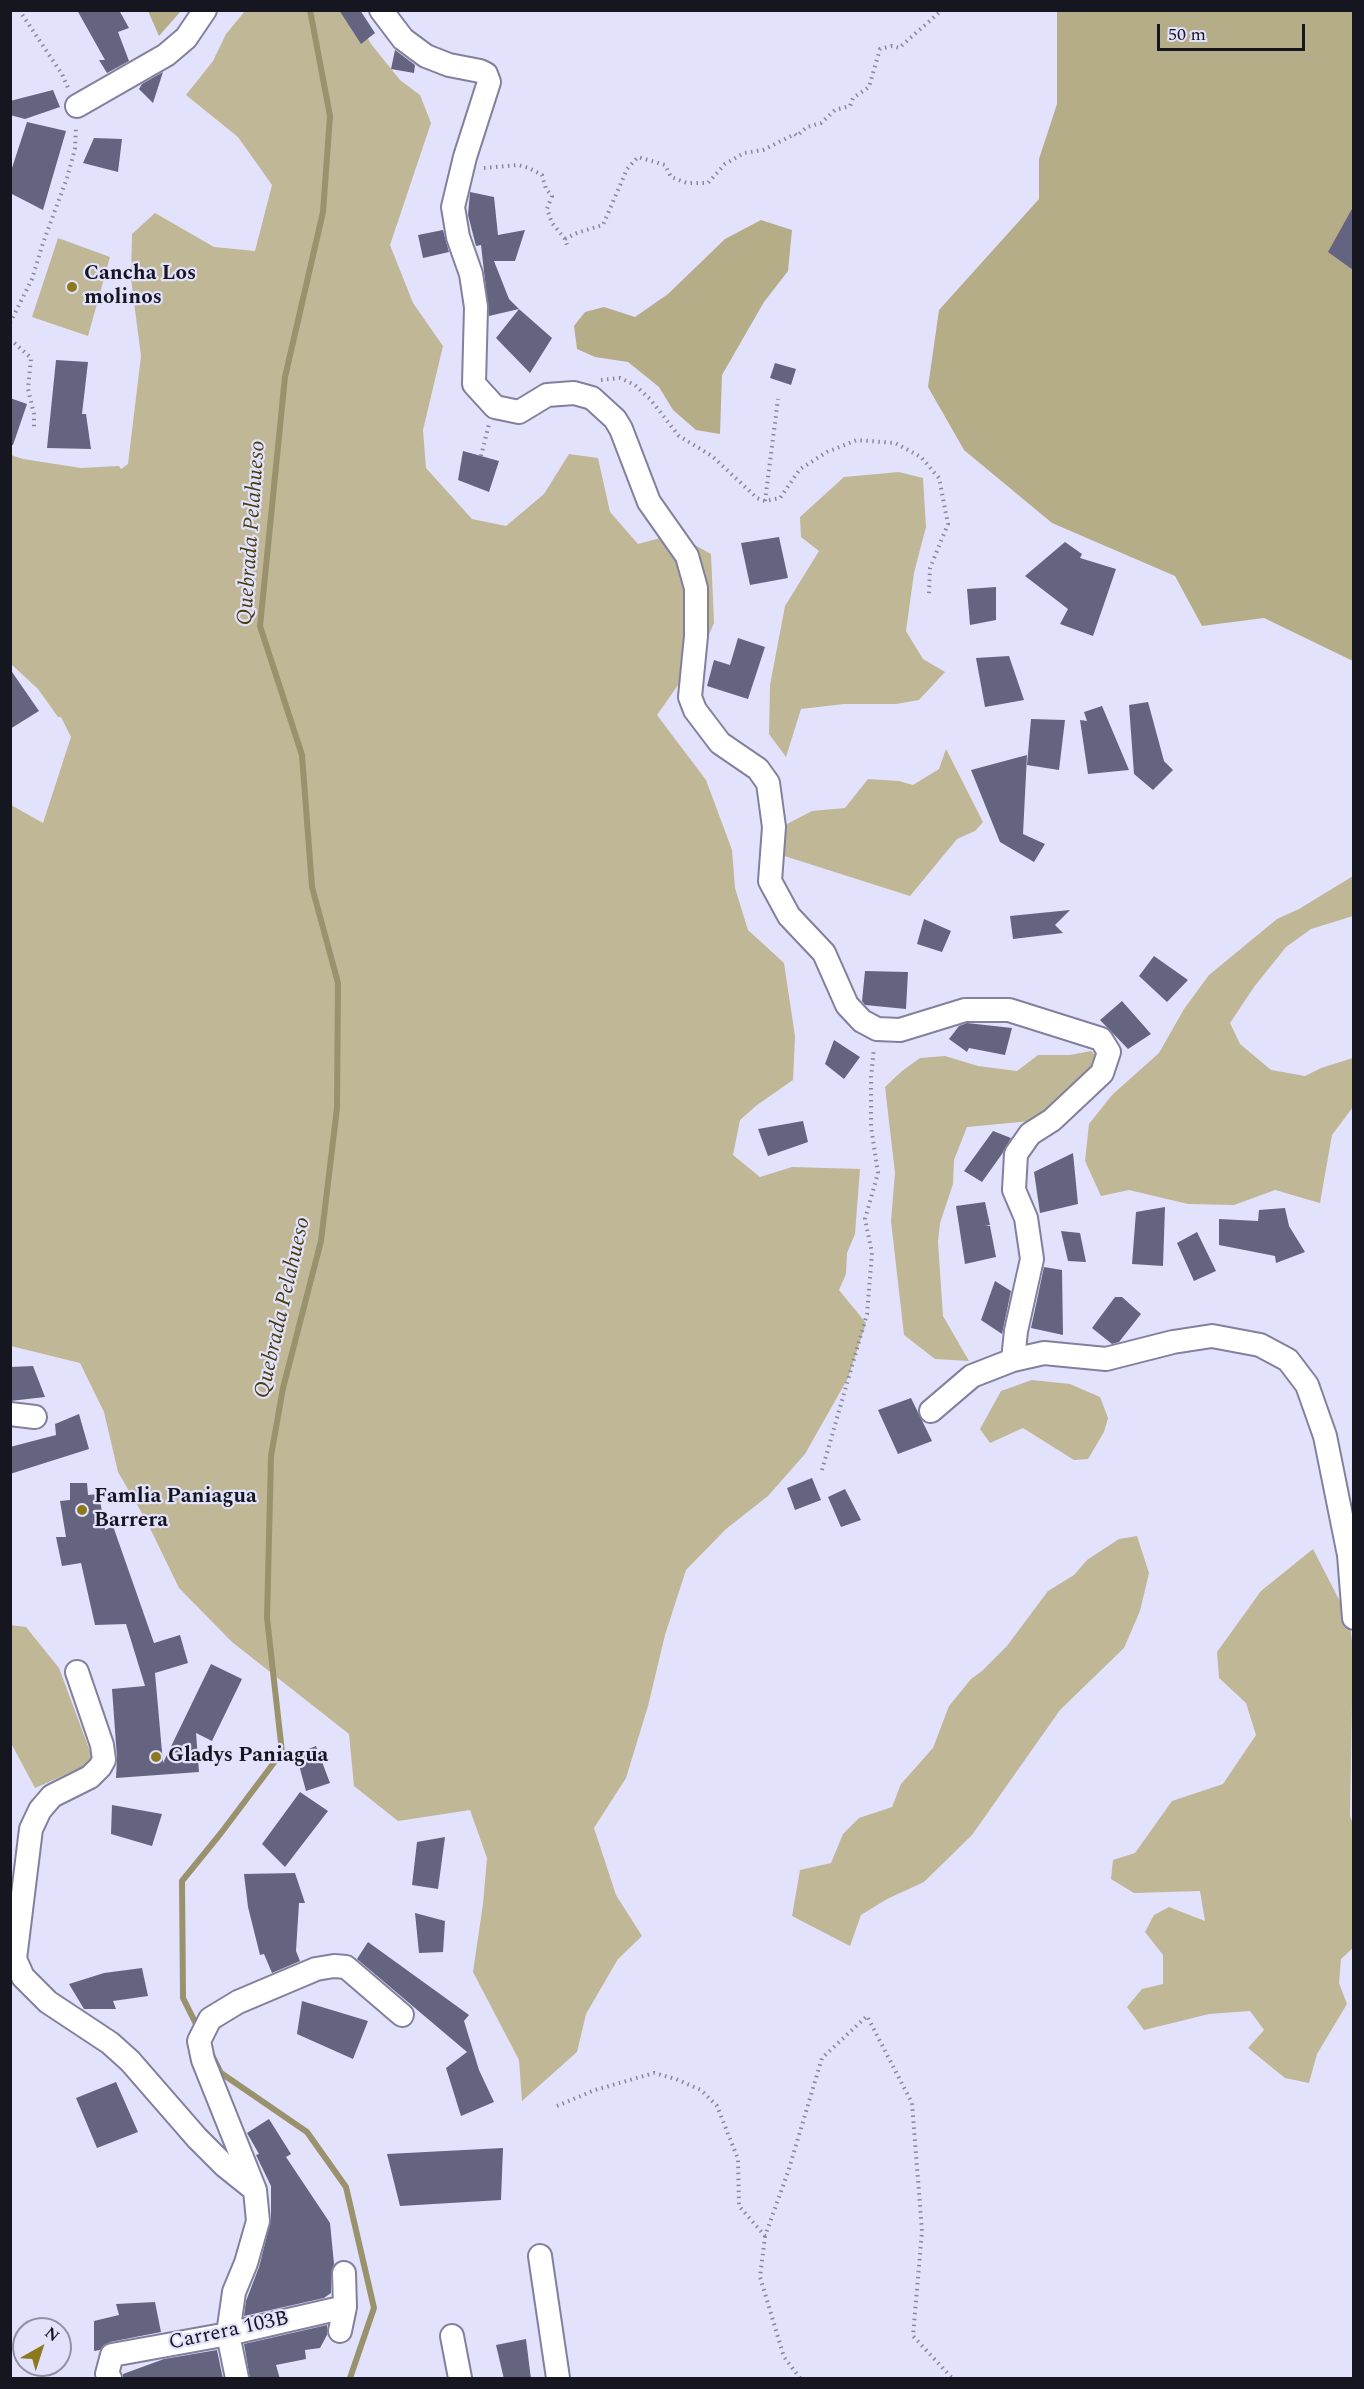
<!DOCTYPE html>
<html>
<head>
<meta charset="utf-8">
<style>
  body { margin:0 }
  #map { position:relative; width:1364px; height:2389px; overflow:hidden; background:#e3e2fc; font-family:Spectral,serif }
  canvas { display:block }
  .frame { position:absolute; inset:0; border:12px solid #161621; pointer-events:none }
  .north { position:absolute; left:12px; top:2317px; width:60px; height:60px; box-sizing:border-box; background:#e3e2fc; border:2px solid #9190a4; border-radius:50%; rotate:39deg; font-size:16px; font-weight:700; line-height:24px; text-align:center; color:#161621 }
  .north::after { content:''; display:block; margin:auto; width:21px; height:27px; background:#8c791e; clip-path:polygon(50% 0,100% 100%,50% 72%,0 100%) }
  .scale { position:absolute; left:1157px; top:24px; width:148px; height:27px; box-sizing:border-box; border:3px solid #161621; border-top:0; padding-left:8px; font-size:18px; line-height:21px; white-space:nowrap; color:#161621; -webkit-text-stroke:4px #e3e2fc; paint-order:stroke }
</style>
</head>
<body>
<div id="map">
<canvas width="1364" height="2389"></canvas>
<div class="frame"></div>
<div class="north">N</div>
<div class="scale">50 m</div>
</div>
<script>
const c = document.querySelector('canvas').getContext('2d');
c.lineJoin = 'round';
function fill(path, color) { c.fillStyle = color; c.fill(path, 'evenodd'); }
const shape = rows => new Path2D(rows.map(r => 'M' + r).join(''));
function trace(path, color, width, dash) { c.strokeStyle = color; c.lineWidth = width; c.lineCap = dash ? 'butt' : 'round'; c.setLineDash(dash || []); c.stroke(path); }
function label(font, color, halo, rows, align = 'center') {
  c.font = font + ' Spectral,serif'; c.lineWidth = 4.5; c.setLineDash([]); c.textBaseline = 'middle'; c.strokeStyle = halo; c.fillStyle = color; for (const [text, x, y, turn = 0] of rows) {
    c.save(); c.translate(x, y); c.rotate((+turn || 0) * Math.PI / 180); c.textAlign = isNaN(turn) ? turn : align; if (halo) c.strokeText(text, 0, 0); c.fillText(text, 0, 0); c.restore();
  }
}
fill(shape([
  [245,11,353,11,371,44,400,80,420,95,431,123,390,245,413,303,443,346,423,430,426,468,472,519,506,526,544,494,569,454,598,458,610,512,638,544,675,534,711,554,714,623,702,651,657,715,706,780,732,850,735,888,748,930,784,963,795,1036,793,1080,757,1105,740,1120,733,1155,760,1177,792,1167,860,1169,855,1234,847,1253,846,1274,839,1290,866,1323,848,1378,805,1454,768,1496,726,1529,686,1570,665,1635,648,1706,626,1778,594,1828,616,1895,642,1936,618,1959,586,2014,577,2052,522,2101,519,2060,473,1972,483,1904,487,1858,470,1810,398,1821,354,1786,349,1734,232,1642,179,1588,147,1522,118,1472,104,1412,80,1363,11,1346,11,805,43,823,71,737,61,717,58,717,38,689,11,664,11,455,23,459,81,468,119,466,121,469,128,464,141,356,131,279,132,234,155,213,214,247,255,251,272,185,238,137,186,95,213,61,226,34],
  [58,238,110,257,88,336,32,317],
  [899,472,923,478,926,527,914,573,906,631,923,659,945,672,919,700,896,704,844,704,801,709,786,757,769,734,770,685,785,606,819,551,801,537,800,517,844,477],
  [946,749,983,822,975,831,957,839,910,896,778,854,787,824,812,811,845,808,868,779,899,781,913,785,939,769],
  [1353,876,1353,916,1311,929,1286,947,1254,987,1230,1023,1240,1044,1271,1070,1305,1076,1321,1068,1353,1058,1353,1107,1332,1135,1320,1203,1275,1190,1234,1205,1188,1204,1129,1190,1101,1196,1085,1161,1089,1124,1112,1095,1159,1053,1184,1009,1209,975,1277,919,1299,909],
  [1091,1051,1101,1060,1087,1085,1031,1121,967,1127,954,1160,953,1184,940,1223,938,1242,943,1316,969,1361,935,1359,904,1335,891,1221,895,1173,885,1087,902,1071,920,1058,945,1056,978,1066,1017,1071,1038,1055,1070,1055],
  [1032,1380,1070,1384,1100,1397,1108,1418,1104,1432,1088,1459,1074,1460,1023,1428,990,1443,980,1429,1001,1391],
  [1137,1536,1149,1573,1140,1611,1124,1648,1060,1710,972,1835,924,1882,887,1899,861,1915,850,1946,792,1916,800,1870,831,1863,843,1834,859,1818,892,1807,901,1784,933,1748,949,1706,971,1679,982,1671,1007,1646,1048,1591,1074,1575,1087,1560,1119,1539],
  [1313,1549,1349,1619,1353,1648,1350,1816,1354,1827,1354,1947,1341,1959,1339,1983,1347,2004,1317,2054,1309,2083,1285,2078,1248,2048,1264,2030,1250,2011,1209,2014,1144,2030,1127,2007,1142,1989,1163,1984,1163,1955,1145,1932,1154,1915,1169,1907,1205,1921,1200,1891,1134,1893,1111,1879,1113,1860,1135,1853,1172,1801,1223,1784,1256,1735,1246,1703,1219,1678,1217,1652,1261,1591],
  [10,1625,26,1627,59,1668,94,1762,35,1788,11,1743]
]), '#bfb796');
fill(shape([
  [148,11,181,11,159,36],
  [1057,11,1353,11,1353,661,1264,618,1202,626,1175,576,1052,523,964,450,928,387,939,310,1039,199,1039,159,1057,104],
  [761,220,792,230,788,271,764,302,722,375,720,434,696,430,673,410,659,387,628,362,595,357,577,349,574,326,585,312,604,307,635,317,668,294,725,239]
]), '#b5ad88');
trace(shape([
  [199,2030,183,1998,182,1881,221,1833,282,1752,267,1618,271,1456,283,1388,321,1241,337,1108,338,983,312,887,302,755,260,626,285,377,323,212,330,116,310,10],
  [213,2057,221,2073,307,2132,346,2187,374,2308,350,2378]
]), '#9a916d', 6);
fill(shape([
  [77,10,119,10,129,28,118,32,129,61,107,73,99,60,105,60],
  [339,10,360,10,375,33,361,44],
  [395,50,415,65,414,73,391,69],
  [163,72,153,103,139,89,142,84],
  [53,90,60,107,25,119,10,115,10,101],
  [27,122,66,131,43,210,10,193,10,174],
  [94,138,122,139,118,172,83,163],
  [470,192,494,197,498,235,525,230,515,261,494,261,509,299,519,309,489,316,481,245,476,246,468,215],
  [1353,207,1353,270,1328,252],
  [443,230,449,252,423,258,418,235],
  [519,309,552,338,530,373,496,338],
  [56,360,88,362,82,414,86,414,91,449,47,448],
  [775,363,796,369,791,385,770,378],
  [10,398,27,404,13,445,10,445],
  [463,451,499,461,489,492,458,480],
  [779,537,788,578,750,585,741,543],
  [1065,542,1082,554,1080,558,1116,569,1093,636,1060,624,1068,609,1025,576],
  [996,587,996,620,970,625,967,589],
  [738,638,765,647,748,699,707,686,714,660,730,665],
  [1009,656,1024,700,985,707,976,658],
  [10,669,39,711,10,729],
  [1148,702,1164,761,1173,770,1153,790,1134,774,1129,705],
  [1102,706,1129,770,1088,774,1080,720,1087,721,1084,712],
  [1031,719,1065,720,1059,770,1027,765],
  [1027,755,1023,834,1045,844,1034,862,1000,842,971,770],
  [1070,910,1055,925,1063,933,1013,939,1010,916],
  [924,919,951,931,942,952,917,944],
  [1154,956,1188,980,1167,1002,1139,976],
  [865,971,908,972,906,1009,865,1005,862,1001],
  [1122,1001,1151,1034,1128,1049,1100,1020],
  [967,1023,1012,1028,1005,1055,969,1048,967,1052,949,1039,959,1026],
  [834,1040,860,1057,844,1079,825,1064],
  [803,1121,808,1142,768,1156,758,1129],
  [993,1131,1011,1138,1002,1154,982,1182,964,1171],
  [1073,1153,1078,1204,1040,1213,1034,1172],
  [985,1202,990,1225,985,1226,990,1226,996,1257,965,1264,956,1206],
  [1165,1207,1163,1266,1132,1264,1136,1212],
  [1285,1208,1289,1226,1305,1252,1276,1263,1275,1256,1219,1245,1219,1219,1258,1221,1259,1210],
  [1061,1231,1080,1233,1086,1262,1068,1261],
  [1197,1232,1216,1271,1194,1281,1177,1243],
  [1044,1267,1062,1270,1063,1335,1031,1328],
  [995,1281,1011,1291,1002,1334,981,1320],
  [1115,1297,1122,1297,1141,1314,1119,1342,1112,1344,1092,1328],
  [33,1366,45,1397,10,1401,10,1367],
  [911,1398,932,1441,898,1454,878,1410],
  [79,1414,89,1449,10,1474,10,1447,56,1435,55,1424],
  [812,1478,821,1500,795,1510,787,1488],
  [70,1483,87,1483,88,1495,99,1494,105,1530,113,1526,154,1643,180,1635,188,1663,155,1673,163,1763,211,1664,242,1679,212,1741,196,1733,199,1772,116,1778,117,1758,112,1689,145,1686,126,1624,95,1625,81,1563,62,1566,56,1537,66,1537,60,1501,70,1500],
  [845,1489,861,1520,841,1527,828,1497],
  [316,1746,330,1783,306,1791,296,1754],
  [300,1792,328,1811,285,1867,262,1844],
  [112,1805,162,1814,152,1846,111,1834],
  [445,1837,438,1889,412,1885,417,1842],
  [295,1873,305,1903,299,1903,296,1951,300,1961,272,1973,264,1954,260,1955,248,1907,244,1874],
  [415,1913,445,1921,443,1952,419,1953],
  [368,1942,469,2015,464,2021,479,2070,494,2102,461,2116,446,2068,467,2052,357,1959],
  [142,1968,148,1996,113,2001,116,2009,84,2009,69,1984,104,1973],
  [302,2001,368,2021,353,2059,297,2034],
  [116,2082,138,2132,97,2148,76,2098],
  [269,2119,291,2154,286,2157,330,2223,334,2264,331,2273,331,2293,324,2298,244,2316,246,2301,259,2267,271,2220,271,2186,256,2155,259,2154,247,2133],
  [503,2148,501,2200,400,2206,387,2154],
  [155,2302,161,2332,110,2342,100,2350,94,2351,94,2321,119,2315,116,2304],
  [327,2325,327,2335,320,2348,305,2350,306,2359,276,2365,280,2379,250,2379,244,2344],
  [526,2339,531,2379,504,2379,496,2345],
  [217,2350,223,2379,123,2379,123,2374,164,2359]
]), '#656480');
const street = shape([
  [381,10,403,39,426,56,449,65,480,71,486,74,489,82,465,157,453,207,458,237,471,274,476,307,474,384,495,407,519,412,547,395,574,393,592,398,615,419,621,429,649,502,687,556,696,588,696,636,690,697,695,710,720,743,758,769,768,783,774,827,770,881,789,916,824,953,847,1005,862,1021,877,1029,900,1030,965,1010,1009,1010,1101,1039,1109,1052,1102,1073,1052,1120,1030,1134,1016,1154,1014,1190,1026,1218,1032,1259,1016,1331,1013,1360],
  [77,106,166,55,186,38,205,10],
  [931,1411,972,1376,1013,1360,1044,1353,1106,1359,1173,1342,1212,1336,1260,1345,1288,1360,1307,1385,1325,1436,1349,1555,1354,1618],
  [10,1414,35,1417],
  [77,1672,102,1745,104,1760,100,1767,90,1777,52,1796,40,1810,31,1829,15,1959,23,1977,48,2002,110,2043,130,2061,197,2138,225,2166,255,2190],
  [540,2256,558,2378],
  [340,2331,345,2307,344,2273],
  [452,2336,460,2378],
  [110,2378,107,2374,112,2355,228,2334,345,2307],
  [237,2378,228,2334,234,2292,246,2263,258,2221,255,2190,203,2060,199,2041,210,2019,238,2002,316,1969,334,1966,346,1967,402,2015]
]);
trace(street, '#81809e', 26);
trace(shape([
  [19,10,62,74,68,88],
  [484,168,518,165,529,168,542,175,546,189,552,196,547,209,552,223,565,239,568,248],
  [565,239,577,233,603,225,627,169,638,157,665,165,671,177,687,183,708,183,725,164,744,153,763,150,795,134,797,136,807,127,821,123,835,110,850,106,853,98,869,87,880,49,892,46,899,48,942,10],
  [10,323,32,279,43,243,67,178,75,149,76,126],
  [10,339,31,358,28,389,34,414,34,430],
  [601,380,620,378,635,385,650,399,679,436,712,456,757,498,765,501,780,498,800,469,827,452,857,440,895,443,921,457,939,478,948,524,930,568,929,594],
  [481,456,489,424],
  [765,501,778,399],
  [822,1470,867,1314,872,1253,865,1219,878,1173,871,1127,871,1077,874,1048],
  [557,2106,595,2090,654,2073,676,2079,701,2090,717,2106,738,2159,739,2206,765,2236,788,2172,822,2058,867,2016,912,2103,922,2231,913,2336,952,2378],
  [765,2236,760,2277,784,2357,800,2378]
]), '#87879a', 4, [1.5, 4.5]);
trace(street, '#fff', 22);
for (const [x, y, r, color] of [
  [72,287,6,"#8c791e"],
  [82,1510,6,"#8c791e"],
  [156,1757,6,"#8c791e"]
]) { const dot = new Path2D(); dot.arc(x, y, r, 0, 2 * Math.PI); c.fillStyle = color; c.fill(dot); trace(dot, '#e3e2fc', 2); }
label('bold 21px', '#161621', '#e3e2fc', [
  ["Cancha Los",84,275],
  ["molinos",84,299],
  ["Famlia Paniagua",94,1498],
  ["Barrera",94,1522],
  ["Gladys Paniagua",168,1757]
], 'left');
label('21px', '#161621', '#e3e2fc', [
  ["Carrera 103B",229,2332,-12]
]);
label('italic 22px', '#473c0d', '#e3e2fc', [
  ["Quebrada Pelahueso",253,533,-86],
  ["Quebrada Pelahueso",284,1308,-77]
]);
</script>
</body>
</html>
